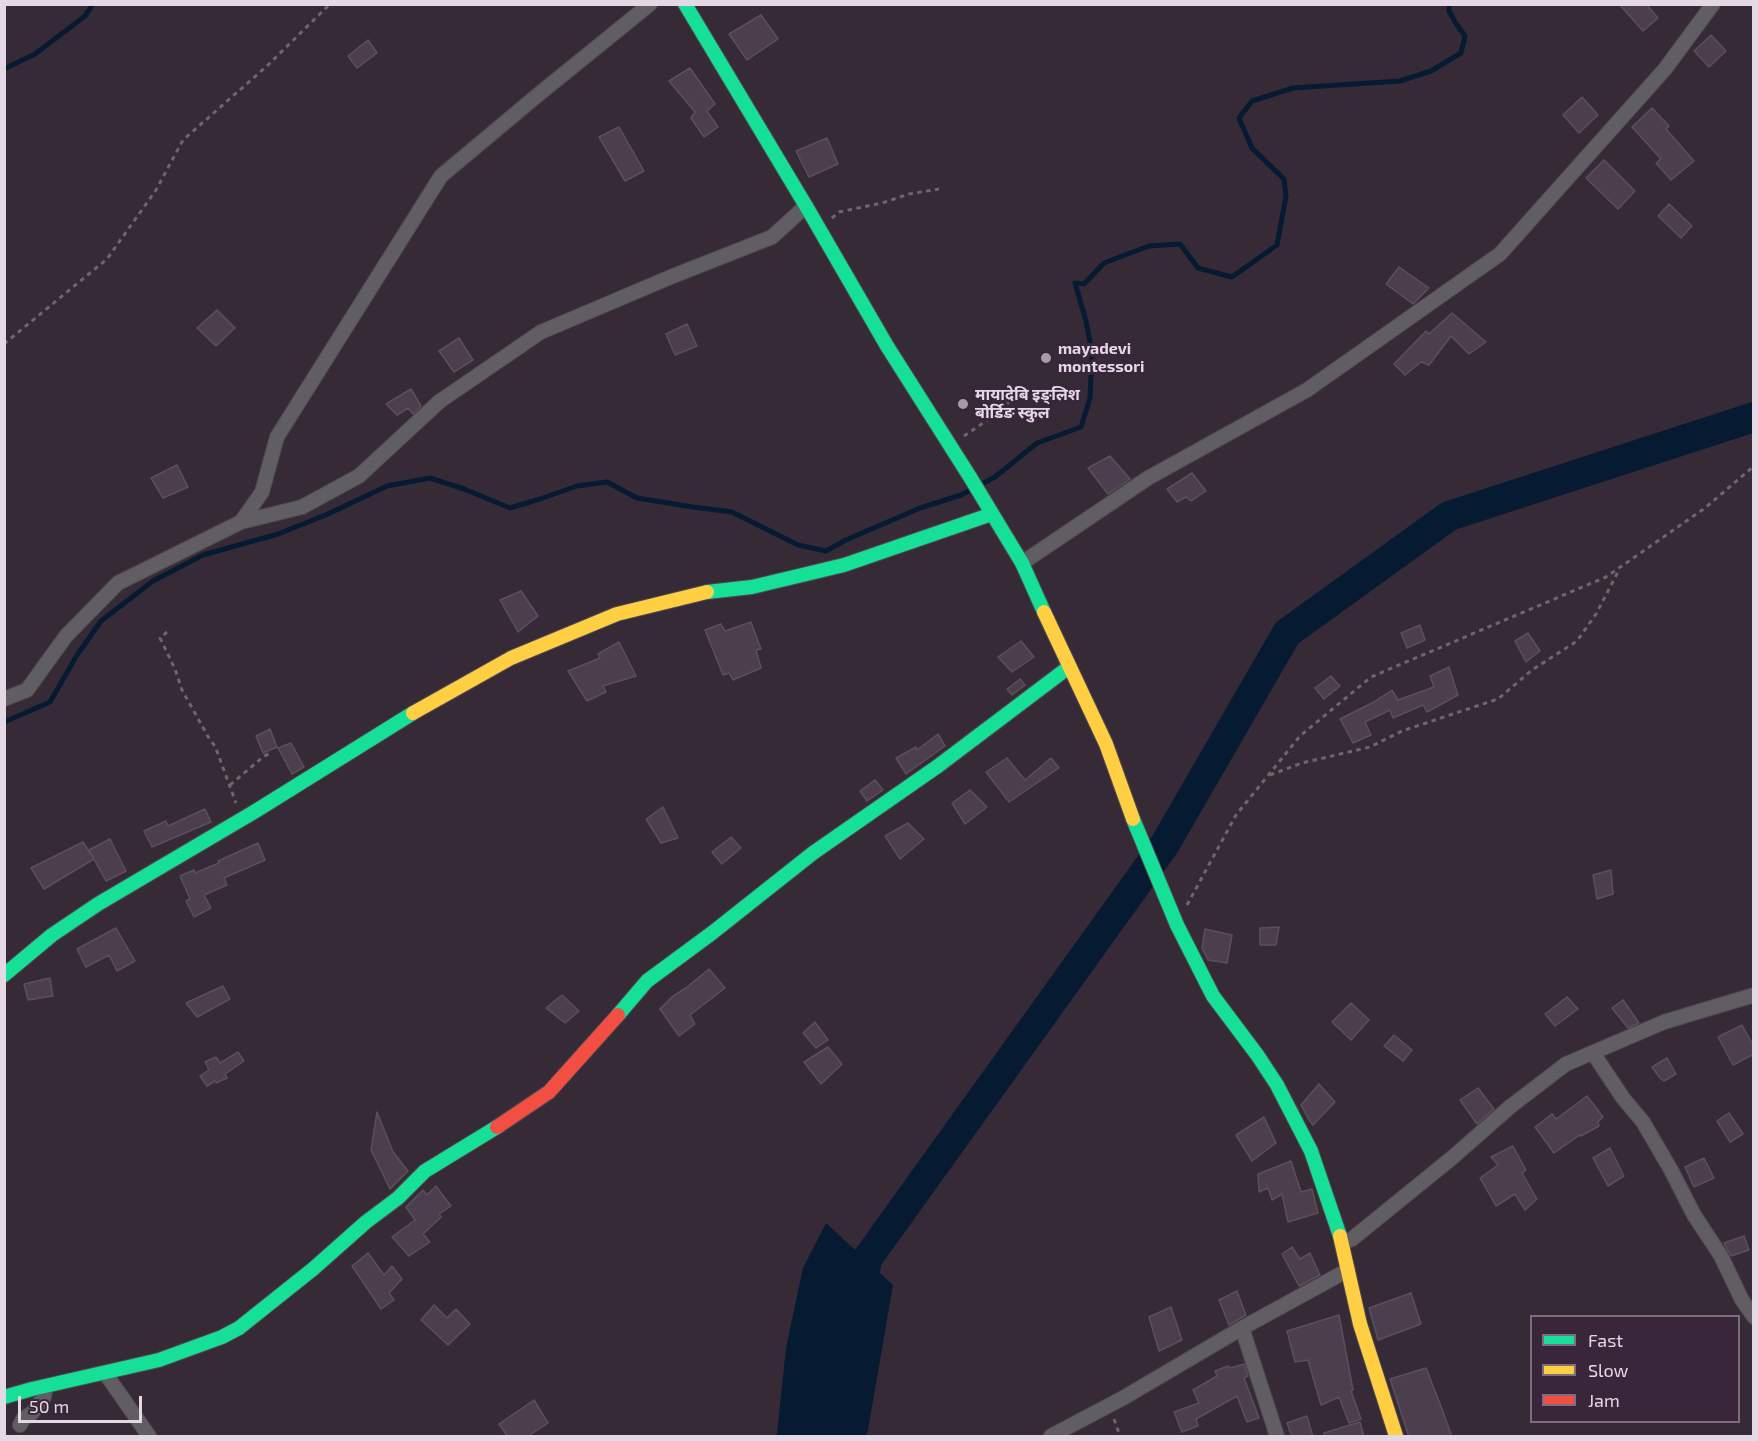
<!DOCTYPE html>
<html>
<head>
<meta charset="utf-8">
<style>
  body { margin:0 }
  #map { position:relative; width:1758px; height:1441px; overflow:hidden; background:#352a36; font-family:"Exo 2",sans-serif }
  canvas { display:block }
  .frame { position:absolute; inset:0; border:6px solid #e4d8e5; pointer-events:none }
  .legend { position:absolute; left:1530px; top:1315px; width:210px; height:108px; box-sizing:border-box; background:#39263a; border:2px solid #7d6d7e; margin:0; padding:8px 10px; list-style:none; font-size:18px; color:#e4d8e5 }
  .legend li { display:flex; align-items:center; gap:12px; height:30px }
  .legend b { width:30px; border:2px solid #7d6d7e }
  .scale { position:absolute; left:18px; top:1396px; width:124px; height:27px; box-sizing:border-box; border:3px solid #e4d8e5; border-top:0; padding-left:8px; font-size:18px; line-height:21px; white-space:nowrap; color:#e4d8e5; -webkit-text-stroke:4px #39263a; paint-order:stroke }
</style>
</head>
<body>
<div id="map">
<canvas width="1758" height="1441"></canvas>
<div class="frame"></div>
<ul class="legend">
<li><b style="height:8px;background:#16e098"></b>Fast</li>
<li><b style="height:8px;background:#ffcf43"></b>Slow</li>
<li><b style="height:8px;background:#f24e42"></b>Jam</li>
</ul>
<div class="scale">50 m</div>
</div>
<script>
const c = document.querySelector('canvas').getContext('2d');
c.lineJoin = 'round';
function fill(path, color) { c.fillStyle = color; c.fill(path, 'evenodd'); }
const shape = rows => new Path2D(rows.map(r => 'M' + r).join(''));
function trace(path, color, width, dash) { c.strokeStyle = color; c.lineWidth = width; c.lineCap = dash ? 'butt' : 'round'; c.setLineDash(dash || []); c.stroke(path); }
function label(font, color, halo, rows, align = 'center') {
  c.font = font + ' "Exo 2","Noto Sans Devanagari",sans-serif'; c.lineWidth = 6; c.setLineDash([]); c.textBaseline = 'middle'; c.strokeStyle = halo; c.fillStyle = color; for (const [text, x, y, turn = 0] of rows) {
    c.save(); c.translate(x, y); c.rotate((+turn || 0) * Math.PI / 180); c.textAlign = isNaN(turn) ? turn : align; if (halo) c.strokeText(text, 0, 0); c.fillText(text, 0, 0); c.restore();
  }
}
fill(shape([
  [826,1223,893,1285,868,1430,866,1436,775,1436,777,1434,786,1348,803,1268]
]), '#061b32');
trace(shape([
  [4,69,35,54,85,16,93,4],
  [4,722,50,702,77,655,101,621,153,581,203,555,278,534,328,514,387,486,430,478,464,489,510,508,540,499,577,486,607,482,637,498,693,507,732,512,798,545,826,551,846,540,920,508,961,495,995,477,1037,443,1081,427,1090,398,1092,352,1086,321,1075,283,1084,284,1104,263,1149,246,1180,244,1198,268,1232,277,1277,245,1286,196,1284,179,1252,148,1239,118,1252,101,1293,88,1400,81,1431,71,1461,53,1465,36,1455,22,1449,11,1449,4]
]), '#061b32', 5);
trace(shape([
  [860,1300,867,1259,1165,844,1287,633,1449,516,1754,417]
]), '#061b32', 30);
const building = shape([
  [1619,4,1646,4,1658,18,1643,31,1619,4],
  [761,15,778,39,747,60,729,34,761,15],
  [1711,35,1726,51,1709,67,1694,51,1711,35],
  [368,40,377,53,357,68,348,56,368,40],
  [690,68,715,104,707,111,718,127,704,137,691,118,695,112,669,81,690,68],
  [1582,97,1598,115,1579,133,1563,115,1582,97],
  [1652,108,1669,126,1666,129,1694,161,1671,180,1656,163,1661,159,1632,127,1652,108],
  [619,127,644,171,625,181,599,137,619,127],
  [827,138,838,164,809,177,796,151,827,138],
  [1604,160,1635,191,1618,209,1586,178,1604,160],
  [1669,204,1692,226,1681,238,1658,216,1669,204],
  [1399,267,1429,288,1413,304,1386,284,1399,267],
  [217,310,235,328,216,346,197,328,217,310],
  [1452,313,1486,342,1469,354,1451,336,1429,365,1421,362,1405,375,1394,364,1426,331,1429,334,1452,313],
  [687,324,697,346,675,355,666,334,687,324],
  [459,338,473,360,454,372,439,351,459,338],
  [411,389,421,406,413,414,408,408,397,415,386,404,411,389],
  [1110,456,1130,479,1108,494,1088,468,1110,456],
  [177,465,188,487,163,498,151,478,177,465],
  [1192,473,1206,491,1191,501,1186,497,1177,502,1167,489,1192,473],
  [521,591,538,616,518,632,500,600,521,591],
  [751,622,761,649,756,650,761,668,733,680,729,673,723,675,705,630,721,624,725,631,751,622],
  [1420,625,1425,640,1407,648,1401,633,1420,625],
  [1528,633,1540,651,1526,662,1515,641,1528,633],
  [1021,641,1034,657,1012,672,998,657,1021,641],
  [619,642,636,676,603,686,606,692,587,701,568,671,600,658,598,654,619,642],
  [1449,667,1458,695,1427,712,1423,705,1393,718,1390,710,1365,722,1371,735,1353,743,1340,719,1374,702,1392,690,1398,700,1434,687,1430,676,1449,667],
  [1331,676,1340,686,1324,699,1315,688,1331,676],
  [1020,679,1025,685,1012,695,1007,689,1020,679],
  [270,729,277,747,263,753,256,736,270,729],
  [938,734,945,746,906,774,896,758,916,747,917,750,938,734],
  [291,743,304,767,292,774,278,748,291,743],
  [1007,758,1025,780,1051,758,1059,768,1009,802,986,772,1007,758],
  [875,780,883,790,867,801,860,791,875,780],
  [970,790,987,807,965,824,952,803,970,790],
  [663,807,678,838,661,843,646,819,663,807],
  [205,809,211,822,152,847,144,831,166,821,168,826,205,809],
  [908,823,924,839,900,859,885,836,908,823],
  [731,837,741,848,722,864,712,852,731,837],
  [110,839,126,871,106,881,89,850,110,839],
  [83,842,94,859,44,889,31,868,83,842],
  [258,843,265,860,224,878,227,885,204,895,211,908,194,917,186,901,190,899,180,876,194,870,195,873,219,863,218,861,258,843],
  [1611,870,1613,894,1597,899,1593,875,1611,870],
  [1279,927,1276,945,1260,945,1260,928,1279,927],
  [116,928,135,961,117,971,109,955,86,967,77,949,116,928],
  [1205,929,1232,935,1227,963,1208,960,1202,948,1205,929],
  [709,969,725,988,690,1015,695,1024,679,1036,660,1009,673,996,686,988,709,969],
  [50,978,53,996,28,1000,24,984,50,978],
  [223,986,230,999,197,1017,186,1003,223,986],
  [562,995,579,1011,565,1023,546,1008,562,995],
  [1567,997,1578,1009,1555,1026,1545,1014,1567,997],
  [1623,1000,1639,1023,1628,1028,1612,1008,1623,1000],
  [1351,1003,1369,1020,1351,1040,1332,1022,1351,1003],
  [815,1022,828,1040,816,1048,803,1033,815,1022],
  [1742,1025,1754,1047,1754,1054,1733,1065,1718,1037,1742,1025],
  [1394,1035,1412,1050,1403,1061,1384,1046,1394,1035],
  [828,1047,842,1064,821,1084,804,1062,828,1047],
  [238,1052,244,1061,225,1074,227,1078,216,1083,215,1081,207,1086,200,1076,209,1070,205,1062,216,1057,220,1063,238,1052],
  [1667,1058,1676,1074,1664,1081,1659,1077,1652,1067,1667,1058],
  [1319,1084,1335,1102,1313,1125,1309,1120,1301,1105,1319,1084],
  [1478,1088,1494,1109,1477,1124,1460,1100,1478,1088],
  [1587,1096,1603,1117,1598,1122,1599,1126,1581,1136,1580,1135,1554,1153,1535,1127,1552,1114,1556,1119,1587,1096],
  [377,1112,393,1152,408,1171,390,1189,371,1150,377,1112],
  [1729,1113,1743,1134,1730,1142,1717,1121,1729,1113],
  [1264,1117,1276,1143,1252,1161,1236,1135,1264,1117],
  [1513,1146,1526,1170,1522,1173,1537,1199,1525,1210,1515,1194,1496,1206,1480,1178,1498,1165,1491,1157,1513,1146],
  [1610,1148,1624,1176,1608,1186,1593,1158,1610,1148],
  [1704,1158,1714,1178,1694,1187,1685,1167,1704,1158],
  [1291,1161,1301,1192,1312,1189,1318,1213,1288,1222,1282,1194,1272,1200,1268,1188,1259,1192,1258,1174,1291,1161],
  [436,1186,451,1206,439,1214,441,1217,423,1234,430,1242,409,1256,392,1237,415,1220,406,1207,423,1190,427,1195,436,1186],
  [1744,1236,1749,1250,1731,1256,1724,1243,1744,1236],
  [1292,1247,1300,1259,1310,1253,1320,1275,1299,1286,1282,1254,1292,1247],
  [368,1253,384,1275,392,1266,402,1279,389,1293,394,1300,381,1309,352,1266,368,1253],
  [1237,1291,1246,1315,1229,1325,1219,1300,1237,1291],
  [1411,1293,1421,1324,1378,1340,1369,1308,1411,1293],
  [434,1305,447,1318,456,1309,470,1324,448,1345,421,1320,434,1305],
  [1171,1307,1182,1340,1159,1351,1149,1317,1171,1307],
  [1339,1315,1353,1390,1351,1391,1361,1419,1349,1423,1339,1397,1321,1405,1308,1360,1295,1362,1287,1331,1339,1315],
  [1244,1364,1248,1376,1244,1378,1259,1418,1247,1422,1237,1396,1196,1419,1198,1426,1182,1432,1174,1412,1199,1403,1193,1390,1217,1376,1215,1371,1228,1366,1230,1368,1244,1364],
  [1426,1368,1442,1409,1452,1437,1409,1437,1390,1379,1426,1368],
  [534,1400,548,1423,527,1437,508,1437,499,1424,534,1400],
  [1307,1416,1313,1437,1292,1437,1287,1423,1307,1416],
  [1360,1422,1364,1437,1325,1437,1324,1433,1360,1422]
]);
fill(building, '#4d3e4d');
trace(building, '#5a505a', 1.5);
const street = shape([
  [241,522,262,492,277,437,441,176,539,94,650,4],
  [1022,563,1148,478,1307,390,1500,254,1665,69,1713,4],
  [4,699,27,690,66,636,118,583,241,522,302,507,359,476,440,401,541,332,673,276,772,237,806,206],
  [1593,1053,1623,1098,1643,1122,1671,1170,1694,1215,1721,1256,1742,1300,1754,1317],
  [1342,1243,1352,1239,1453,1157,1511,1106,1566,1064,1664,1022,1754,995],
  [1242,1328,1277,1436],
  [105,1373,149,1436],
  [20,1425,23,1419,32,1413,44,1397,46,1386],
  [1051,1436,1123,1398,1242,1328,1348,1270]
]);
const fast = shape([
  [685,4,806,206,887,346,970,477,1022,563,1044,612],
  [707,592,752,587,844,565,992,514],
  [1133,819,1177,925,1213,996,1258,1056,1277,1085,1311,1151,1340,1236],
  [4,975,52,935,98,904,254,812,413,713],
  [618,1015,647,981,712,933,813,853,938,766,1069,667],
  [4,1397,32,1389,159,1360,222,1337,239,1328,313,1269,366,1222,398,1198,425,1171,497,1127]
]);
const slow = shape([
  [1044,612,1106,744,1133,819],
  [413,713,511,658,617,614,707,592],
  [1340,1236,1360,1324,1396,1436]
]);
const jam = shape([
  [497,1127,549,1092,618,1015]
]);
trace(street, '#504751', 16);
trace(fast, '#504751', 16);
trace(slow, '#504751', 16);
trace(jam, '#504751', 16);
trace(shape([
  [832,218,839,212,882,203,909,194,939,189],
  [4,344,107,259,156,190,183,140,267,66,330,4],
  [964,436,989,419,1005,405,1026,390],
  [167,632,160,638,175,669,182,690,210,740,215,746,236,803],
  [1270,775,1302,763,1370,747,1402,731,1498,699,1532,670,1577,641,1596,614,1619,570],
  [230,785,263,757,270,753],
  [1187,905,1236,815,1300,736,1371,677,1606,577,1705,508,1754,466],
  [1114,1419,1120,1436]
]), '#6b686d', 3, [4.5, 4.5]);
trace(street, '#605e63', 14);
trace(fast, '#16e098', 14);
trace(slow, '#ffcf43', 14);
trace(jam, '#f24e42', 14);
for (const [x, y, r, color] of [
  [1046,358,6,"#a79ba8"],
  [963,404,6,"#a79ba8"]
]) { const dot = new Path2D(); dot.arc(x, y, r, 0, 2 * Math.PI); c.fillStyle = color; c.fill(dot); trace(dot, '#39263a', 2); }
label('bold 16px', '#e4d8e5', '#39263a', [
  ["mayadevi",1058,349],
  ["montessori",1058,367],
  ["मायादेबि इङ्लिश",975,395],
  ["बोर्डिङ स्कुल",975,413]
], 'left');
</script>
</body>
</html>
